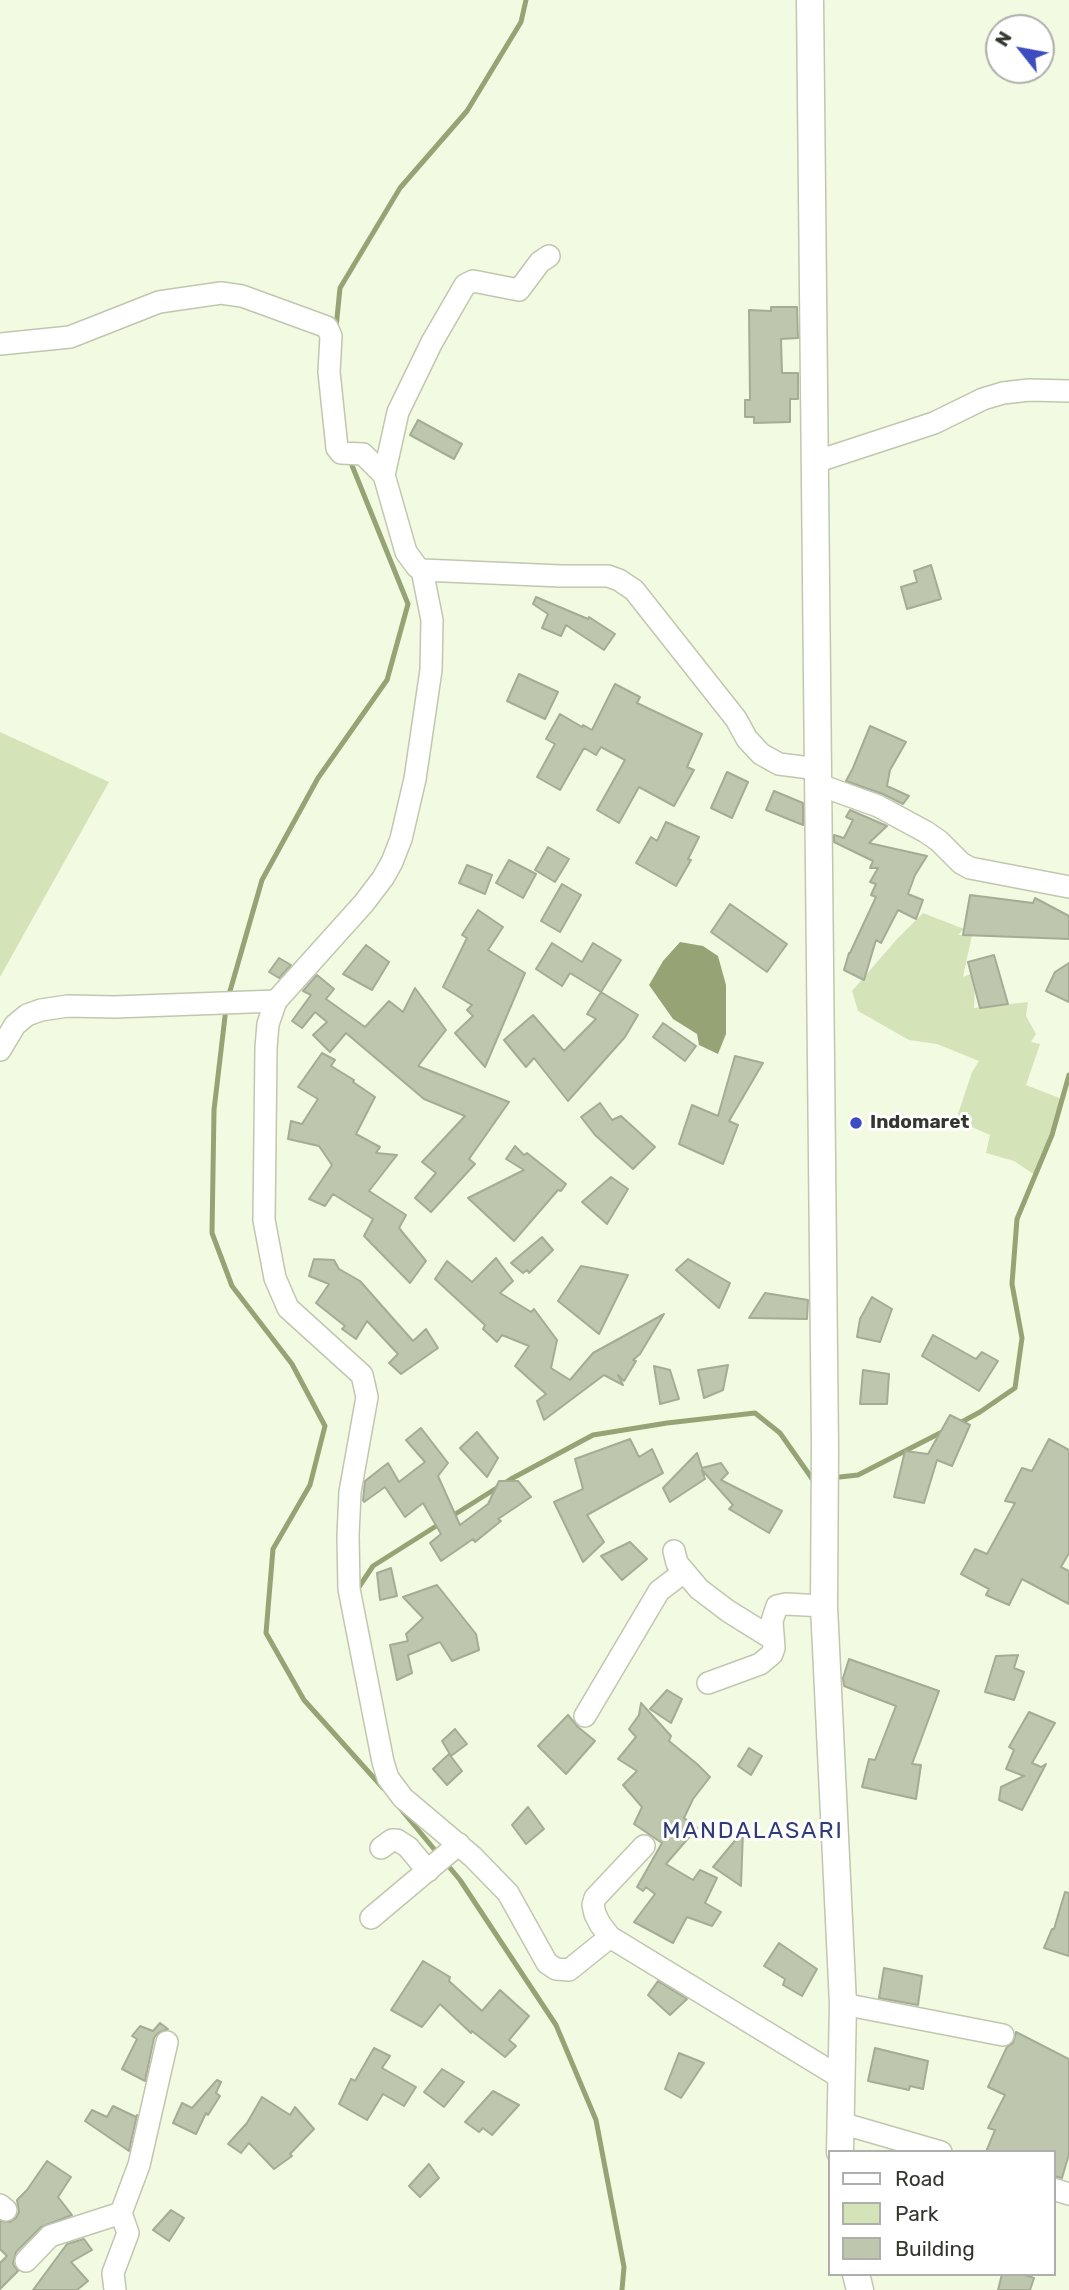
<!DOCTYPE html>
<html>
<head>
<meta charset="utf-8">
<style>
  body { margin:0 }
  #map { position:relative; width:1069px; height:2290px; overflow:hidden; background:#f2fbe2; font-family:Rubik,sans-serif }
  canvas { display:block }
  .legend { position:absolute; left:828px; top:2150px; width:228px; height:126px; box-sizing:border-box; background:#fff; border:2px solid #aeafab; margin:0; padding:9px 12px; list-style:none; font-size:21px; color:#34372e }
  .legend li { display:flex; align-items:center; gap:14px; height:35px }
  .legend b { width:35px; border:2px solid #aeafab }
  .north { position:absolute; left:985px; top:14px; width:70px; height:70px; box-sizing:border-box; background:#fff; border:2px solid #aeafab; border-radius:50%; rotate:301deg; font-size:19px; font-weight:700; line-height:28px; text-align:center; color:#34372e }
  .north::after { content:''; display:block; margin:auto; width:24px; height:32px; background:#3d4cbf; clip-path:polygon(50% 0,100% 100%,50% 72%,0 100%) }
</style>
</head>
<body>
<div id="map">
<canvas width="1069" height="2290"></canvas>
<ul class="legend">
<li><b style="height:9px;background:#fff"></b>Road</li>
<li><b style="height:19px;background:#d5e3b8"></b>Park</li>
<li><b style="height:19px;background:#bec6ae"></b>Building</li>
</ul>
<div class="north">N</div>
</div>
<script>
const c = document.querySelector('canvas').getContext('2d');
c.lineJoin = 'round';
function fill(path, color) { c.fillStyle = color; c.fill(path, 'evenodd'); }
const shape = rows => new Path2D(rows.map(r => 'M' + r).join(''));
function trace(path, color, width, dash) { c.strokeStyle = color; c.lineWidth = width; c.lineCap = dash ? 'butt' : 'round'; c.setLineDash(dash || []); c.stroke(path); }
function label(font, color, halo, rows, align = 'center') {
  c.font = font + ' Rubik,sans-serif'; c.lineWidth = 6; c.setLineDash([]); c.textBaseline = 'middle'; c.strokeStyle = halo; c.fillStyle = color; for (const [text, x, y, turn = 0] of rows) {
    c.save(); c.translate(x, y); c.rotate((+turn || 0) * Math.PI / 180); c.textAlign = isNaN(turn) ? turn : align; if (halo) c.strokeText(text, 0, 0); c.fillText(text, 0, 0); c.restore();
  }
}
fill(shape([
  [0,732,109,782,0,977],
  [923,913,964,929,958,935,972,935,963,977,990,966,975,987,974,1008,1028,1002,1026,1016,1036,1034,1031,1042,1040,1044,1026,1085,1062,1099,1035,1175,1014,1161,986,1153,990,1135,956,1120,972,1072,979,1061,937,1044,909,1040,858,1011,852,991,897,939]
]), '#d5e3b8');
fill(shape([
  [680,942,703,946,718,956,726,985,726,1034,718,1054,699,1045,697,1034,673,1019,649,985,663,961]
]), '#96a475');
trace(shape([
  [336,328,340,288,400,188,467,111,521,22,526,0],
  [228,998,262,880,318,778,387,680,408,604,349,458],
  [226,1008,214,1110,212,1233,232,1286,292,1364,325,1426,310,1485,273,1549,266,1633,304,1700,383,1788],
  [958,1424,980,1412,1015,1388,1022,1338,1012,1284,1017,1219,1052,1135,1069,1075],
  [831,1478,858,1475,946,1430],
  [449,1518,511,1479,593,1435,667,1423,755,1413,780,1433,813,1480,817,1480],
  [357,1590,373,1566,441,1523],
  [400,1808,439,1855],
  [445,1862,460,1880,556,2025,596,2120,624,2267,622,2290]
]), '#96a475', 5);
const building = shape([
  [771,307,797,307,798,338,781,339,782,373,798,373,798,399,790,399,790,422,754,423,754,417,745,417,745,400,750,400,749,310,771,311,771,307],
  [418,420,462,444,454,459,410,435,418,420],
  [931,565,941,599,907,609,901,587,917,582,914,571,931,565],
  [536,597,588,619,589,617,615,634,604,650,566,625,561,636,542,628,548,614,533,604,536,597],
  [519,674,558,692,545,719,507,701,519,674],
  [615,684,640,697,637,703,702,734,687,767,694,770,674,806,639,787,619,823,597,810,625,760,601,747,596,755,584,748,560,790,537,777,555,744,546,739,560,714,582,727,583,725,592,730,615,684],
  [870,726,906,742,890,770,887,786,909,796,903,804,883,794,846,781,853,768,870,726],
  [727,772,748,782,732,818,711,808,727,772],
  [774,791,803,803,803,825,766,810,774,791],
  [850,810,887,826,869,843,927,856,915,875,908,894,923,900,916,919,898,910,881,943,876,940,864,980,844,970,849,953,850,953,876,897,871,895,876,884,870,882,878,868,870,868,873,861,834,842,834,835,844,838,853,820,846,817,850,810],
  [666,822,699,837,688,859,691,860,676,886,636,863,651,837,657,841,666,822],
  [548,847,569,859,555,882,535,870,548,847],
  [509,860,536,874,523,898,496,883,509,860],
  [467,865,492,875,485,894,459,883,467,865],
  [562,884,581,895,560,932,541,921,562,884],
  [970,895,1033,903,1035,898,1069,916,1069,939,963,935,970,895],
  [730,904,787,944,767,972,711,932,730,904],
  [478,910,503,927,488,950,525,973,485,1067,455,1033,473,1016,467,1010,472,1005,443,987,467,938,462,935,478,910],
  [552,943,582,962,593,943,621,960,601,992,570,973,562,986,536,969,552,943],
  [366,945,389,962,372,990,343,974,366,945],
  [994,955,1008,1004,980,1008,968,962,994,955],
  [279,958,291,965,279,978,269,972,279,958],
  [1069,963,1069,1002,1046,991,1055,972,1069,963],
  [317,975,334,989,326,999,365,1027,389,1001,403,1012,415,988,446,1030,418,1066,509,1102,469,1159,475,1164,431,1212,415,1198,436,1173,422,1162,465,1116,424,1099,346,1033,330,1052,313,1035,327,1022,315,1012,302,1028,292,1021,311,995,303,991,317,975],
  [601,992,638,1015,625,1037,568,1101,534,1058,526,1067,504,1040,533,1015,564,1051,596,1019,587,1014,601,992],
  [663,1023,696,1046,685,1061,653,1037,663,1023],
  [322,1053,335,1060,331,1066,354,1080,353,1082,375,1097,356,1134,380,1147,376,1153,397,1155,369,1191,406,1215,399,1228,426,1261,410,1283,364,1236,373,1219,333,1194,325,1206,309,1199,332,1165,319,1146,288,1139,291,1121,302,1124,318,1099,298,1087,322,1053],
  [735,1056,763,1063,729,1121,738,1125,723,1164,679,1144,692,1105,718,1116,735,1056],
  [600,1103,612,1120,621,1116,655,1147,633,1169,595,1135,581,1117,600,1103],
  [515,1146,524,1155,527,1153,566,1184,561,1191,558,1190,514,1241,468,1198,524,1170,506,1159,515,1146],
  [611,1177,628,1189,607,1224,582,1202,611,1177],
  [542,1237,553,1250,529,1273,527,1270,523,1273,511,1263,542,1237],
  [496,1258,513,1281,500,1293,531,1312,534,1309,557,1340,551,1368,570,1380,593,1353,664,1314,640,1354,633,1360,636,1361,624,1381,618,1375,623,1385,604,1375,544,1420,537,1401,546,1394,515,1366,529,1346,502,1335,497,1342,483,1329,485,1325,435,1279,447,1261,472,1282,496,1258],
  [314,1259,334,1260,339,1269,360,1281,413,1341,426,1329,438,1348,401,1374,389,1363,398,1354,367,1321,356,1339,342,1329,345,1326,316,1303,329,1284,309,1276,314,1259],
  [688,1259,730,1283,719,1308,676,1270,688,1259],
  [581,1266,628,1275,599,1334,558,1301,581,1266],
  [765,1293,808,1300,807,1319,749,1318,765,1293],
  [872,1297,892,1309,880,1342,857,1337,860,1319,872,1297],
  [933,1335,976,1359,982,1352,998,1361,979,1391,922,1356,933,1335],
  [728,1365,723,1390,704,1398,698,1370,728,1365],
  [654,1366,670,1370,679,1399,660,1404,654,1366],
  [863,1370,889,1374,887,1404,860,1404,863,1370],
  [950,1415,970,1425,952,1466,937,1460,924,1503,894,1497,905,1451,928,1454,950,1415],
  [421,1428,448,1463,438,1476,460,1525,488,1504,499,1481,518,1481,531,1497,498,1519,501,1521,475,1542,473,1539,441,1561,430,1543,441,1534,423,1503,405,1517,385,1487,364,1502,363,1500,365,1481,388,1463,399,1482,425,1462,406,1440,421,1428],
  [477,1432,498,1458,487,1477,460,1448,477,1432],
  [630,1439,639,1457,652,1449,663,1473,587,1515,604,1542,583,1562,554,1502,583,1489,575,1459,630,1439],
  [1049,1439,1069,1450,1069,1553,1061,1567,1069,1571,1069,1604,1022,1579,1009,1605,986,1595,989,1589,961,1574,975,1549,987,1554,1015,1503,1005,1501,1022,1468,1032,1471,1049,1439],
  [697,1453,702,1468,721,1463,728,1473,721,1480,782,1511,769,1533,729,1509,733,1505,702,1470,705,1479,670,1502,663,1488,697,1453],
  [630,1542,647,1559,622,1580,601,1556,630,1542],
  [391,1568,397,1596,380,1600,377,1573,391,1568],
  [437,1585,476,1634,479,1650,452,1661,440,1642,408,1655,412,1673,397,1680,390,1645,408,1641,406,1634,423,1618,403,1597,437,1585],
  [1018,1655,1014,1668,1024,1672,1014,1700,985,1692,996,1656,1018,1655],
  [849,1659,939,1691,912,1764,921,1765,916,1799,862,1787,869,1759,875,1760,896,1706,844,1686,843,1678,849,1659],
  [667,1690,682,1699,671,1723,650,1709,667,1690],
  [641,1703,671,1736,669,1741,697,1764,710,1777,693,1799,684,1818,697,1828,666,1864,693,1880,700,1870,717,1878,705,1903,721,1912,712,1926,687,1917,673,1943,634,1922,655,1894,646,1887,643,1891,637,1887,662,1843,634,1824,642,1807,623,1785,637,1771,618,1759,636,1737,629,1729,639,1715,641,1703],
  [1029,1712,1055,1723,1032,1763,1041,1767,1046,1764,1022,1810,999,1800,1001,1787,1024,1776,1006,1769,1014,1750,1009,1747,1029,1712],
  [568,1715,578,1727,595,1741,566,1774,538,1746,568,1715],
  [455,1729,467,1744,451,1756,442,1741,455,1729],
  [749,1748,762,1756,751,1775,738,1766,749,1748],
  [449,1754,462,1771,447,1785,433,1769,449,1754],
  [528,1807,544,1829,526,1844,512,1825,528,1807],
  [743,1831,741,1886,713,1867,743,1831],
  [1065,1892,1069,1893,1069,1956,1044,1948,1052,1929,1054,1929,1065,1892],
  [779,1943,817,1969,802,1996,783,1985,785,1979,764,1966,779,1943],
  [423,1961,450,1977,449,1981,482,2011,500,1990,529,2016,509,2040,516,2046,505,2057,472,2031,471,2033,440,2004,422,2027,391,2010,423,1961],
  [884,1968,922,1976,918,2005,879,1998,884,1968],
  [658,1981,687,1999,670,2015,648,1995,658,1981],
  [160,2023,168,2029,158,2033,154,2038,145,2081,122,2069,137,2039,132,2036,140,2026,153,2031,160,2023],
  [1016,2032,1069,2059,1069,2154,1062,2178,1053,2176,1053,2152,986,2152,995,2130,988,2128,1005,2095,988,2087,1007,2047,1013,2043,1016,2032],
  [374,2048,390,2056,382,2068,416,2087,404,2106,383,2094,367,2120,339,2104,351,2079,355,2081,374,2048],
  [875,2048,928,2061,923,2089,910,2086,909,2090,868,2081,875,2048],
  [679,2053,704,2063,681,2098,665,2089,679,2053],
  [442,2069,464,2082,444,2107,424,2092,442,2069],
  [217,2080,221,2082,216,2093,220,2096,208,2115,206,2113,196,2134,173,2123,182,2103,192,2108,217,2080],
  [493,2091,519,2105,492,2135,483,2128,479,2132,465,2122,493,2091],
  [262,2097,290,2115,295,2107,314,2129,290,2154,292,2156,274,2169,249,2143,241,2153,228,2144,247,2123,262,2097],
  [113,2106,136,2117,137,2115,129,2151,85,2121,92,2110,107,2117,113,2106],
  [47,2161,71,2177,58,2197,72,2215,41,2227,16,2252,13,2264,18,2271,0,2289,0,2263,7,2256,0,2249,0,2221,10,2222,16,2218,19,2212,17,2200,27,2190,47,2161],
  [429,2164,439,2178,420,2197,409,2186,429,2164],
  [171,2210,184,2218,169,2241,153,2230,171,2210],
  [84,2239,92,2250,71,2262,88,2281,77,2290,33,2290,67,2244,84,2239],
  [1002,2274,1021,2274,1034,2278,1030,2290,998,2290,1002,2274]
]);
fill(building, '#bec6ae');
trace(building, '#a5ac96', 2);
const minor = shape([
  [0,344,70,337,159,302,221,293,242,296,327,327,331,336,329,372,337,448,341,453,363,454,384,475,406,552,417,567,422,570,561,576,608,576,619,580,634,590,736,719,747,739,761,754,779,764,818,769],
  [815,462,934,423,983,399,1003,393,1029,390,1069,391],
  [384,475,398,412,432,342,465,285,473,281,519,290,540,262,549,256],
  [817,784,878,806,926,832,939,841,961,863,970,868,1069,887],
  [276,1001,268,1024,266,1048,264,1220,275,1278,288,1308,362,1375,367,1397,350,1492,348,1536,349,1589,383,1762,388,1778,403,1798,473,1857,508,1893,547,1963,556,1969,569,1970,610,1937,600,1924,595,1914,593,1905,595,1898,644,1846],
  [0,1050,15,1025,27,1015,41,1010,68,1006,115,1007,276,1001,364,903,383,878,392,862,401,839,415,779,431,670,432,620,422,570],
  [674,1551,677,1563,699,1589,728,1611,773,1639],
  [708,1683,760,1664,772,1654,774,1648,772,1621,777,1606,786,1604,824,1606],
  [585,1716,659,1591,684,1572],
  [381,1848,392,1840,397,1840,408,1847,428,1871],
  [371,1918,459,1844],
  [610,1937,843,2079],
  [843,2004,1003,2035],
  [841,2123,941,2152],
  [1053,2189,1069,2194],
  [0,2205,6,2210],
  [26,2261,50,2236,121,2213],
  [115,2290,113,2273,128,2233,121,2213,139,2165,167,2042]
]);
const major = shape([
  [810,0,825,1447,824,1606,843,2004,840,2152],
  [856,2274,860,2290]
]);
trace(minor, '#bfc7af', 24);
trace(major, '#bfc7af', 29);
trace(minor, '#fff', 21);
trace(major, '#fff', 26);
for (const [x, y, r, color] of [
  [856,1123,7,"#3d4cbf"]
]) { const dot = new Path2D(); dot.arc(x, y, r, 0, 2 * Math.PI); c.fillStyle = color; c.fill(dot); trace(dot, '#fff', 2.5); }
label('bold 19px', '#34372e', '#fff', [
  ["Indomaret",870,1123]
], 'left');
c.letterSpacing = '2px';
label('23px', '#303c77', '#fff', [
  ["MANDALASARI",753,1831]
]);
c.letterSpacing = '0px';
</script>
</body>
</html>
